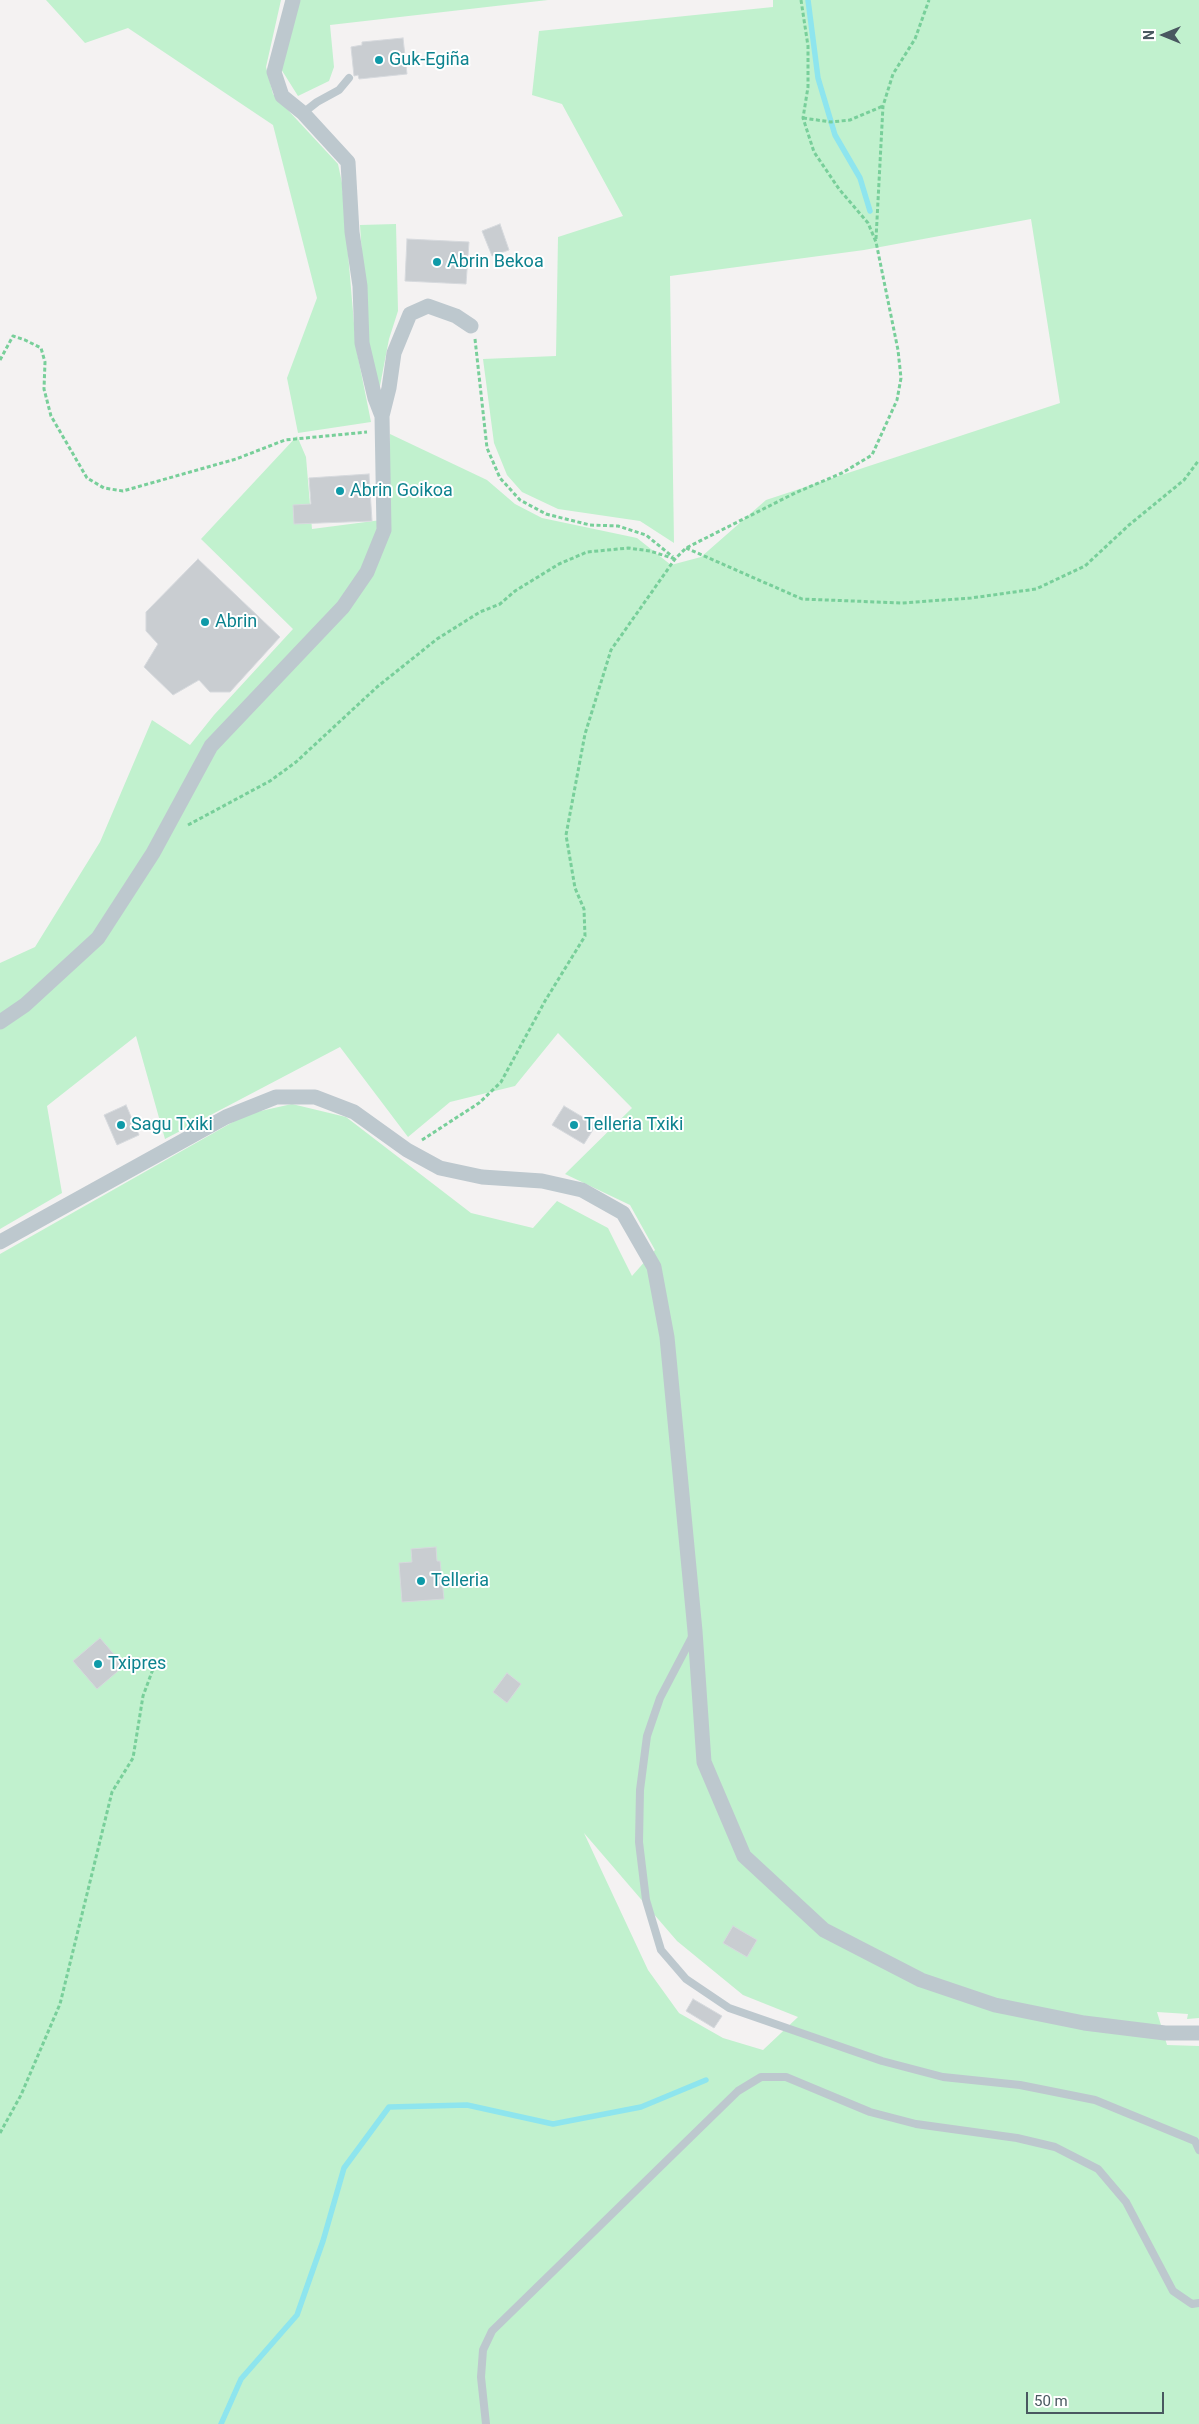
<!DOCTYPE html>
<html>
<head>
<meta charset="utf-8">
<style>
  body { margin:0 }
  #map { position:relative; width:1199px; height:2424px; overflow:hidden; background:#f4f2f2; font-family:Roboto,sans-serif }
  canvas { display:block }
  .north { position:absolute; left:1139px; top:10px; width:50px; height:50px; -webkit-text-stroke:4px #fff; paint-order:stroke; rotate:270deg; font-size:14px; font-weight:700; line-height:20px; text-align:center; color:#495860 }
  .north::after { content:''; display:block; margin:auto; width:18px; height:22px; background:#495860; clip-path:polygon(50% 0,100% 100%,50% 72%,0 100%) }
  .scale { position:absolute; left:1026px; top:2392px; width:138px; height:22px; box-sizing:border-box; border:2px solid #495860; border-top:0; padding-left:6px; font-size:15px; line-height:18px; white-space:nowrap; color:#495860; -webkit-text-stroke:4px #fff; paint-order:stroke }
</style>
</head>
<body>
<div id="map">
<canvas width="1199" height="2424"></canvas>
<div class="north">N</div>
<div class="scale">50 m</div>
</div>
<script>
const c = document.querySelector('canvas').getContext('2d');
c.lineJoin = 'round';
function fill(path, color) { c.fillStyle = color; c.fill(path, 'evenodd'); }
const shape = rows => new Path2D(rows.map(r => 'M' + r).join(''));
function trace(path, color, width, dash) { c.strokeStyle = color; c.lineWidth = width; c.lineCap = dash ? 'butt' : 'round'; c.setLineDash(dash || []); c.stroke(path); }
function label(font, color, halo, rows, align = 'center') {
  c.font = font + ' Roboto,sans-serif'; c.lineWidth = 4; c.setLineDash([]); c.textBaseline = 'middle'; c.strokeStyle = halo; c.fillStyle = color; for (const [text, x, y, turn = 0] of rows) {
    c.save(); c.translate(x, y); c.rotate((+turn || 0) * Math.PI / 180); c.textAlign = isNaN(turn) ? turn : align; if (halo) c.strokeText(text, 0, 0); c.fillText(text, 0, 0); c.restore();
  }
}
fill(shape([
  [46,0,281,0,266,67,273,94,338,164,342,183,356,347,371,422,298,433,287,378,317,298,273,125,128,28,85,43],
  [299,0,548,0,330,25,334,67,329,81,298,96,281,69],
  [773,0,1199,0,1199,2018,1187,2019,1188,2014,1157,2012,1167,2045,1199,2046,1199,2424,0,2424,0,1254,247,1114,292,1104,346,1117,471,1213,533,1228,557,1201,608,1228,632,1276,655,1250,630,1205,565,1174,632,1108,558,1033,515,1086,450,1102,408,1137,340,1047,165,1139,136,1036,47,1106,62,1193,0,1229,0,963,35,947,100,842,152,720,190,745,214,715,293,629,201,539,297,436,306,457,312,529,389,519,390,434,487,480,515,504,542,518,637,538,671,565,701,557,766,500,1060,403,1031,219,864,250,670,276,674,543,640,521,558,509,522,492,507,475,494,443,483,359,556,356,558,237,623,216,562,104,532,95,539,31,773,7],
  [584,1833,677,1941,743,1995,798,2017,763,2050,723,2038,679,2013,648,1970],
  [396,224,398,311,389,339,379,391,367,334,360,225]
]), '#c1f1ce');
trace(shape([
  [808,0,818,78,835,135,860,178,870,211],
  [221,2424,241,2379,297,2315,323,2241,344,2168,389,2107,467,2105,553,2124,641,2107,706,2080]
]), '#8ee5ee', 5.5);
const building = shape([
  [403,38,407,74,359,79,358,75,354,76,351,47,362,45,362,42,403,38],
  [500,224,509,250,492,256,482,231,500,224],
  [407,239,469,242,466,284,405,281,407,239],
  [369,474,372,521,294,524,293,505,311,504,309,478,369,474],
  [198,559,280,637,230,692,210,692,199,680,173,695,144,667,158,644,146,631,146,612,198,559],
  [126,1105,139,1135,117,1145,104,1115,126,1105],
  [564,1106,596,1125,584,1144,552,1125,564,1106],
  [436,1547,437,1561,440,1561,444,1599,402,1602,399,1563,412,1562,411,1549,436,1547],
  [100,1638,124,1666,97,1689,73,1661,100,1638],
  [507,1673,521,1684,507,1703,493,1692,507,1673],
  [733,1926,757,1940,747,1957,723,1943,733,1926],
  [693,1999,722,2016,714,2028,686,2011,693,1999]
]);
fill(building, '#c9cdd1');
trace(building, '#d6d9dd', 1);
trace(shape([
  [803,118,831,122,850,120,883,106],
  [876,239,883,106,893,74,915,39,929,0],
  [475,339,487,448,500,478,520,500,546,514,590,525,618,526,646,535,673,557],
  [0,360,13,336,25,340,41,348,45,362,44,389,51,416,87,478,104,488,123,491,236,459,285,440,367,432],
  [686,548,802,599,902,603,971,598,1036,589,1085,566,1129,525,1184,480,1199,460],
  [188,825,270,781,296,762,377,687,437,639,480,612,500,604,515,591,559,564,587,552,628,548,650,551,675,559],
  [422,1140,479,1103,501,1082,545,1001,585,936,584,909,575,888,566,835,585,734,611,650,675,559,686,548,795,493,842,473,872,455,897,400,901,378,898,350,876,242,868,223,839,189,814,152,803,118,808,87,808,46,801,0],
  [0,2133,21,2095,60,2004,112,1792,133,1758,143,1696,156,1661]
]), '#78cf9a', 3, [4, 2.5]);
trace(shape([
  [303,113,317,102,339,90,349,78],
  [692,1637,660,1698,647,1736,640,1790,639,1842,646,1900,661,1950,686,1979,729,2008,882,2061,943,2077,1020,2085,1095,2100,1195,2141,1199,2150],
  [486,2424,481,2377,483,2350,492,2331,738,2091,761,2077,786,2077,870,2112,916,2124,1017,2138,1055,2147,1098,2169,1126,2202,1173,2291,1192,2304,1199,2303]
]), '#bdc8ce', 8);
trace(shape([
  [382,416,389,388,394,353,410,314,428,306,456,316,471,326],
  [0,1022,25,1005,98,938,153,853,211,746,343,607,367,572,384,530,382,416,375,398,362,343,360,286,352,232,348,162,303,113,282,96,274,72,293,0],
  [0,1242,226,1117,276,1097,315,1097,354,1112,407,1150,440,1168,482,1177,542,1181,582,1190,623,1213,654,1267,667,1337,695,1631,704,1762,744,1856,824,1930,921,1980,995,2005,1084,2023,1165,2033,1199,2033]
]), '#bdc8ce', 15);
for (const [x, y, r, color] of [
  [379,60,5,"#0f9aa8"],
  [437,262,5,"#0f9aa8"],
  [340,491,5,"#0f9aa8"],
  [205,622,5,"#0f9aa8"],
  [121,1125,5,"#0f9aa8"],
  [574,1125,5,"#0f9aa8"],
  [421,1581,5,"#0f9aa8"],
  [98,1664,5,"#0f9aa8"]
]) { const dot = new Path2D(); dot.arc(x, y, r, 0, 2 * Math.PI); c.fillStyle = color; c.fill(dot); trace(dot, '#fff', 2); }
label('18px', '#0d838f', '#fff', [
  ["Guk-Egiña",389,60],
  ["Abrin Bekoa",447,262],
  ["Abrin Goikoa",350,491],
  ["Abrin",215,622],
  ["Sagu Txiki",131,1125],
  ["Telleria Txiki",584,1125],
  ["Telleria",431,1581],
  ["Txipres",108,1664]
], 'left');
</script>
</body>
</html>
